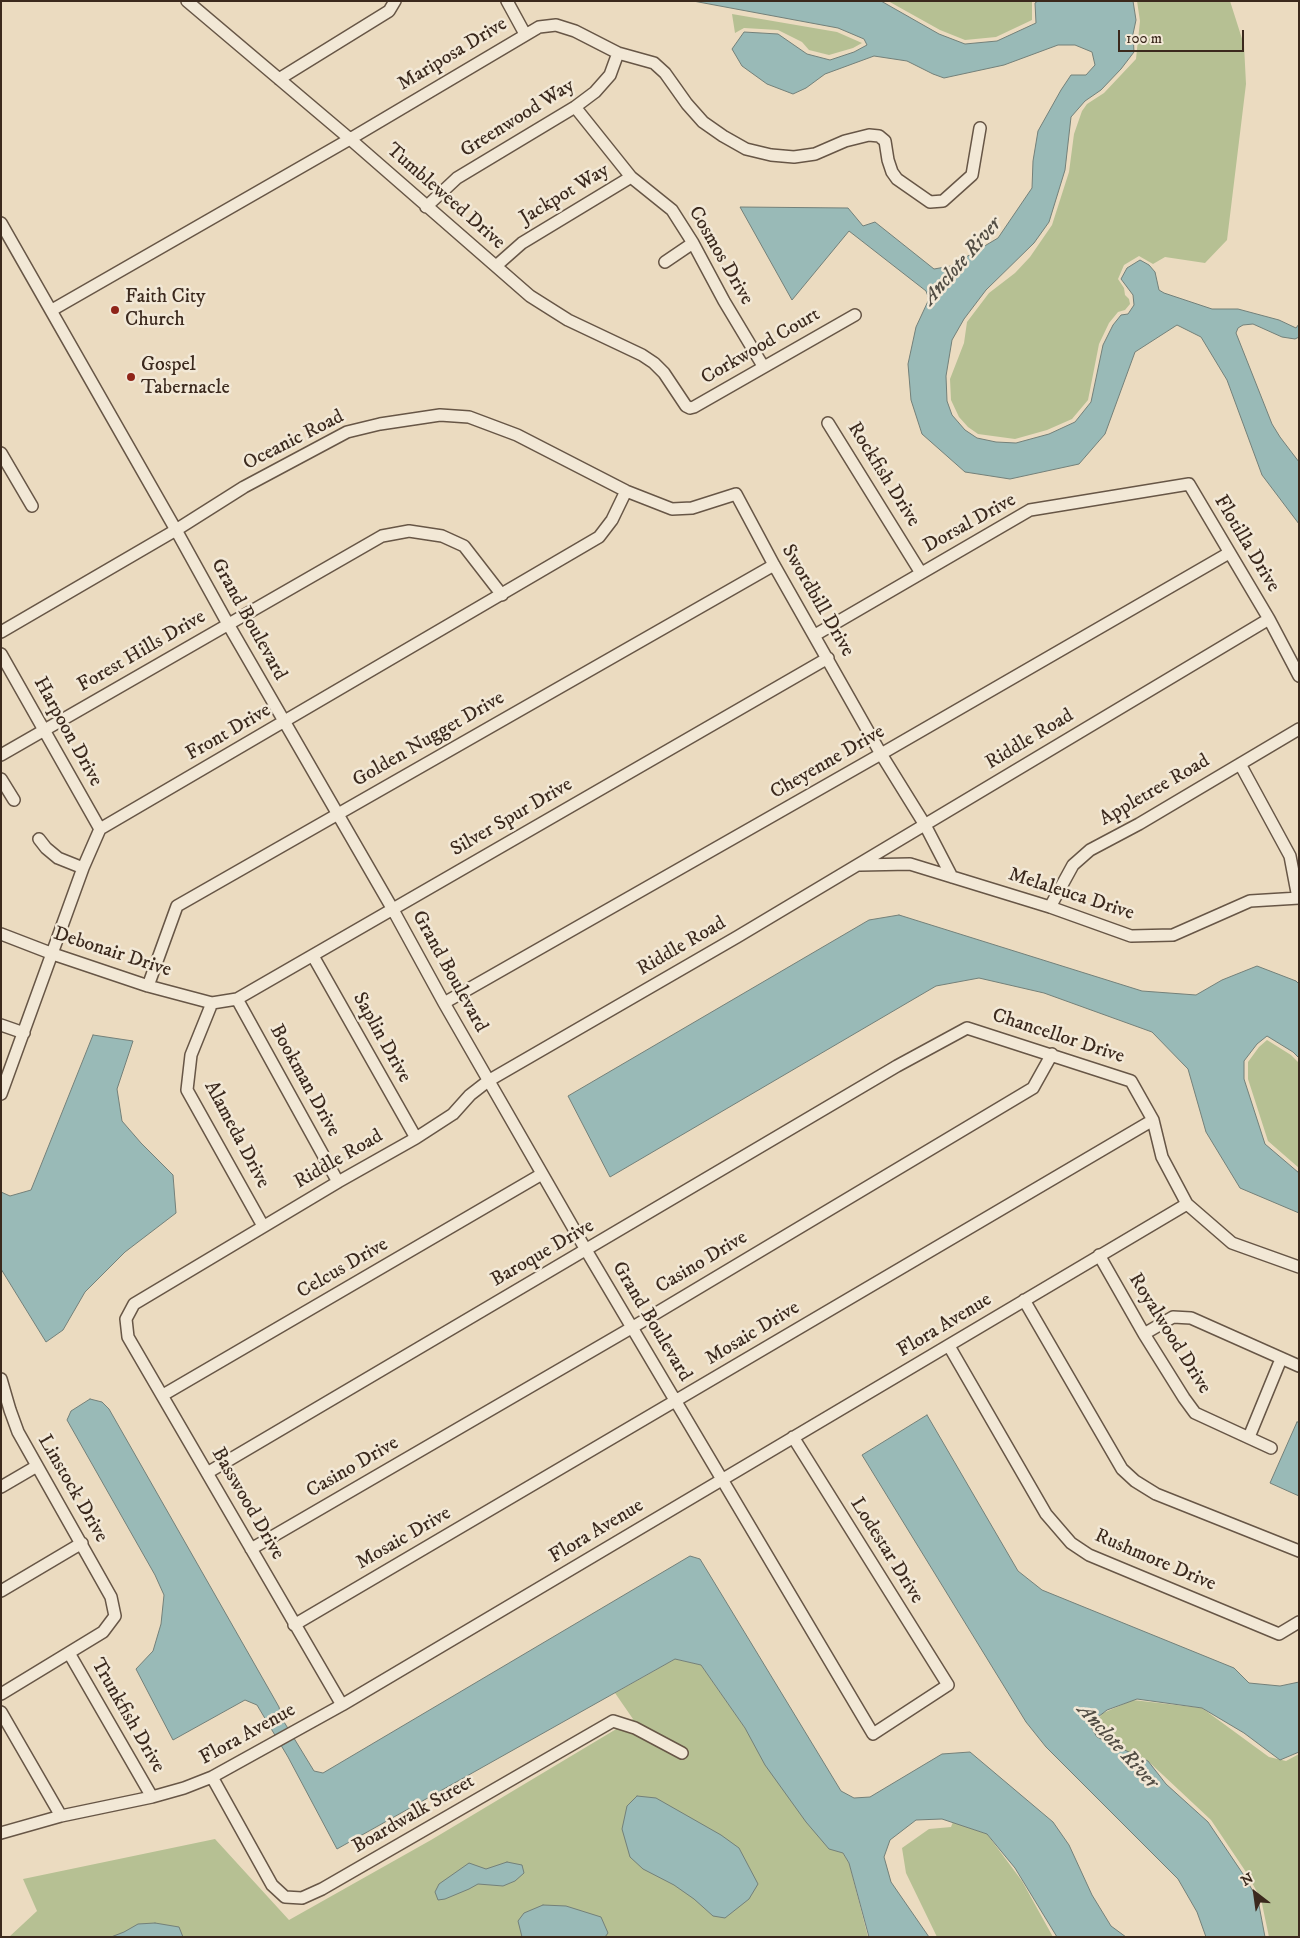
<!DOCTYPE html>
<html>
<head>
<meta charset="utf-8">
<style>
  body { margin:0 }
  #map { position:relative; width:1300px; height:1938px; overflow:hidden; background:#ebdbc0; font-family:"IM FELL DW Pica",serif }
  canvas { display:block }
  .frame { position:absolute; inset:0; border:2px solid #3b291d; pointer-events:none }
  .north { position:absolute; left:1230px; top:1868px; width:50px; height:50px; -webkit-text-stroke:4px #f2e8d6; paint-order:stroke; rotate:330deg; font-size:14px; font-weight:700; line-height:20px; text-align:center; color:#3b291d }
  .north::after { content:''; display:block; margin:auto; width:18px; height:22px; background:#3b291d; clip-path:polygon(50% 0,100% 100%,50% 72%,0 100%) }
  .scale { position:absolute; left:1118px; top:30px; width:126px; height:22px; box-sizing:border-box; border:2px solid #3b291d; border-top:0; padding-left:6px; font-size:15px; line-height:18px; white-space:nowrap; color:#3b291d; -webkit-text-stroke:4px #f2e8d6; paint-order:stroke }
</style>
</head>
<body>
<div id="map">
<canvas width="1300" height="1938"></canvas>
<div class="frame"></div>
<div class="north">N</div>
<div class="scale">100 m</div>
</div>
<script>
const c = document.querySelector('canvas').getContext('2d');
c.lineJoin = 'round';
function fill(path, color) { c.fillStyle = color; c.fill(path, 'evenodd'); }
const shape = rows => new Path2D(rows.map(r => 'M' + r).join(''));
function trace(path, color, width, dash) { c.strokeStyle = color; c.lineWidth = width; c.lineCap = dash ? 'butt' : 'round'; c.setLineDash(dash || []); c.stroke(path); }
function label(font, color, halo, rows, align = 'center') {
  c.font = font + ' "IM FELL DW Pica",serif'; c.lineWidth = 5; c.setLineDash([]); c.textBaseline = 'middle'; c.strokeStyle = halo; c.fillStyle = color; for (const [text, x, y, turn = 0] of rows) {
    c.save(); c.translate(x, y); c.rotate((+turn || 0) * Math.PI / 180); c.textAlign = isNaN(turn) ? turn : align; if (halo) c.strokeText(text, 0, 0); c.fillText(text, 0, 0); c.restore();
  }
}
fill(shape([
  [888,1,1032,1,1032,20,996,37,965,40,940,30],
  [1137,1,1230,1,1244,45,1246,84,1227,240,1205,263,1165,257,1153,264,1139,256,1124,265,1118,279,1124,288,1125,295,1129,299,1130,304,1125,310,1118,312,1109,323,1099,344,1088,400,1072,419,1047,430,1015,439,978,434,968,427,959,417,951,400,950,379,964,343,967,322,989,293,1015,273,1030,257,1052,225,1069,172,1074,134,1082,111,1087,104,1104,93,1136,59,1140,21],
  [732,14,837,32,862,43,853,48,829,55,809,50,802,42,778,30,744,28,735,33],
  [1267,1040,1291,1055,1299,1063,1299,1168,1268,1141,1248,1079,1248,1062,1259,1047],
  [675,1659,701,1665,829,1848,843,1853,849,1863,868,1937,9,1937,37,1911,23,1879,215,1839,289,1920,431,1840,633,1719,615,1693],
  [1133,1700,1202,1708,1269,1757,1286,1761,1299,1754,1299,1937,1269,1937,1261,1899,1246,1872,1211,1820,1148,1761,1109,1744,1091,1728,1103,1713],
  [953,1822,987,1834,1022,1881,1053,1937,937,1937,906,1873,902,1848,929,1829,951,1827]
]), '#b6c093');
const water = shape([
  [693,1,881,1,939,34,965,44,997,41,1036,23,1035,3,1038,1,1133,1,1136,20,1133,34,1134,52,1121,69,1101,90,1085,101,1071,117,1065,170,1049,222,1034,243,986,290,964,319,952,340,946,376,947,401,952,415,965,430,977,438,996,442,1016,443,1049,434,1075,422,1091,402,1103,345,1113,325,1121,315,1128,314,1134,305,1133,295,1121,279,1127,268,1140,260,1149,265,1155,272,1159,290,1164,293,1212,309,1238,309,1279,320,1296,328,1299,324,1299,337,1295,339,1282,337,1253,324,1243,325,1238,328,1236,333,1272,424,1280,437,1299,462,1299,524,1262,475,1227,380,1201,337,1177,325,1135,352,1105,434,1079,464,1010,479,965,472,922,434,911,400,908,364,916,327,929,299,926,291,849,231,792,300,740,207,848,208,863,226,875,222,934,269,951,266,998,238,1032,188,1033,161,1038,131,1061,90,1071,75,1086,75,1095,65,1092,52,1075,45,1058,45,1004,65,944,78,933,74,907,61,874,56,825,74,806,88,793,94,767,84,742,66,732,49,744,32,778,34,807,54,830,60,854,52,867,45,864,39,838,28,693,1],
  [899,915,1142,991,1196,995,1222,980,1257,966,1296,981,1299,984,1299,1058,1293,1052,1267,1036,1257,1044,1244,1061,1244,1079,1265,1144,1299,1173,1299,1213,1240,1188,1206,1132,1188,1069,1152,1032,1044,993,979,978,936,986,610,1177,568,1096,869,920,899,915],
  [93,1035,133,1041,117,1089,122,1121,141,1143,173,1175,176,1213,125,1252,85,1292,63,1330,46,1342,1,1269,1,1192,10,1196,31,1190,93,1035],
  [90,1399,102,1402,109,1409,279,1707,281,1717,314,1771,323,1773,690,1556,700,1559,841,1791,854,1798,870,1797,942,1754,970,1752,1053,1822,1069,1845,1092,1895,1111,1926,1126,1937,1057,1937,1015,1868,987,1834,942,1819,916,1820,890,1840,884,1857,891,1882,929,1937,869,1937,849,1863,843,1853,829,1849,806,1822,765,1765,745,1728,701,1665,675,1659,337,1849,288,1757,257,1705,245,1700,173,1740,136,1669,153,1651,161,1624,164,1595,155,1575,67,1420,71,1411,90,1399],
  [927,1415,1018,1571,1042,1590,1234,1668,1249,1683,1280,1686,1299,1682,1299,1752,1280,1760,1244,1733,1202,1708,1137,1699,1107,1710,1089,1724,1097,1737,1148,1761,1166,1784,1208,1822,1243,1874,1258,1900,1265,1937,1206,1937,1197,1912,1178,1879,1046,1747,1026,1722,862,1455,927,1415],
  [1297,1422,1299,1422,1299,1496,1270,1483,1297,1422],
  [637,1796,656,1798,721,1835,739,1848,758,1884,749,1899,725,1918,713,1916,694,1899,674,1885,643,1869,630,1857,622,1829,627,1806,637,1796],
  [507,1862,522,1865,524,1873,515,1881,503,1886,478,1884,469,1889,445,1899,438,1900,435,1892,439,1884,469,1863,486,1869,507,1862],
  [543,1905,566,1906,601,1917,608,1933,605,1937,522,1937,518,1921,524,1913,543,1905],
  [155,1923,179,1927,183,1937,111,1937,124,1932,138,1924,155,1923]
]);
fill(water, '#99bab7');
trace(water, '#738079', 1);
const minor = shape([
  [187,1,350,139,530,296,568,320,642,355,654,363,664,373,686,406,690,408,694,407,855,315],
  [507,1,525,34],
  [279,79,389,11,395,1],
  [575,107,631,177,672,210,693,243,724,301,763,366],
  [426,207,457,178,575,107,595,92,610,75,618,53],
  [1,223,176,530,228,624,392,908,444,1003,586,1250,873,1734,948,1685,793,1437],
  [665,262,693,243],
  [496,266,522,243,631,177],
  [52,310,350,139,539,27,556,25,575,31,618,53,654,63,665,73,687,104,703,122,723,136,746,149,771,155,794,157,815,154,845,141,869,135,879,136,885,141,888,160,892,172,897,179,930,202,943,201,972,175,980,128],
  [828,423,921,573],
  [1,453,32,506],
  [1,632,176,530,244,487,347,432,380,424,440,415,469,417,517,435,626,491,672,509,692,508,736,494,774,565,881,754,925,825,952,877],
  [815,635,1030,510,1189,484,1269,619,1299,676],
  [1,654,100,829],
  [1,755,382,536,409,531,442,536,464,546,502,595],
  [1240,764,1290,856,1298,898],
  [1,779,14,800],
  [39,839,46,848,58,858,83,868],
  [860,865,910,864,1050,907,1131,936,1173,935,1250,901,1299,898],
  [1050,907,1073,865,1090,850,1139,824,1299,729],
  [1,934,53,954,148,986,212,1003,237,999,828,658],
  [313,956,416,1138],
  [148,986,177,906,774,565],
  [237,999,338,1182],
  [212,1003,191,1055,187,1090,263,1226],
  [444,1003,881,754,1229,553],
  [1,1025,24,1033],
  [1,1094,83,868,100,829,599,537,612,520,626,491],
  [1099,1255,1144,1334,1184,1398,1195,1413,1271,1448],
  [1024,1300,1122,1469,1135,1481,1156,1494,1299,1551],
  [1144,1334,1173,1317,1191,1318,1299,1366],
  [949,1346,1046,1514,1071,1543,1089,1555,1279,1634,1299,1622],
  [1,1379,10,1410,18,1432,111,1597,115,1616,103,1632,1,1694],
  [163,1395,542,1174],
  [1249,1437,1281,1359],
  [207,1473,897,1066,967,1028,1131,1081,1153,1120,1162,1157,1187,1204,1232,1243,1299,1267],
  [1,1487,37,1466],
  [251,1549,633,1327,1033,1088,1052,1054],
  [1,1591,82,1543],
  [294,1625,1153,1120],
  [69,1653,152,1797],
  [342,1705,128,1337,126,1319,134,1304,338,1182,416,1138,453,1114,470,1095,488,1081,737,937,1269,619],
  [1,1712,61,1816],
  [212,1777,272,1885,285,1897,302,1898,322,1889,613,1721,635,1728,682,1753],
  [1,1833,61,1816,152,1797,184,1788,212,1777,342,1705,1187,1204]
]);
trace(minor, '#675646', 14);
trace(minor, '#f2e8d6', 11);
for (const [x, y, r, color] of [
  [115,310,5,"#8f2418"],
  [131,377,5,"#8f2418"]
]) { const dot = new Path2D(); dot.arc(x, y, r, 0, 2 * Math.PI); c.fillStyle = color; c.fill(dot); trace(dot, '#f2e8d6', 2); }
label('20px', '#3b291d', '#f2e8d6', [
  ["Mariposa Drive",453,55,-31],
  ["Greenwood Way",518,119,-32],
  ["Jackpot Way",565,195,-31],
  ["Tumbleweed Drive",445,197,41],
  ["Cosmos Drive",720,256,60],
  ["Corkwood Court",761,347,-30],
  ["Oceanic Road",294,441,-27],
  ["Rockfish Drive",883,475,58],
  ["Dorsal Drive",970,524,-29],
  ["Flotilla Drive",1246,544,59],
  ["Swordbill Drive",817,601,60],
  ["Grand Boulevard",248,620,61],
  ["Forest Hills Drive",142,652,-30],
  ["Harpoon Drive",67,732,61],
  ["Front Drive",229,733,-30],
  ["Golden Nugget Drive",429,740,-30],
  ["Riddle Road",1030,740,-31],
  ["Cheyenne Drive",828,763,-30],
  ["Appletree Road",1155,791,-30],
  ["Silver Spur Drive",512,818,-30],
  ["Melaleuca Drive",1071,895,18],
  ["Riddle Road",682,947,-30],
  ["Debonair Drive",112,953,18],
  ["Grand Boulevard",449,972,61],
  ["Chancellor Drive",1058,1037,18],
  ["Saplin Drive",381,1038,61],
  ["Bookman Drive",304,1081,61],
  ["Alameda Drive",236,1135,62],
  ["Riddle Road",339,1160,-30],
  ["Baroque Drive",543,1254,-30],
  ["Casino Drive",702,1263,-31],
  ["Celcus Drive",343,1269,-30],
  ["Grand Boulevard",651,1322,59],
  ["Flora Avenue",945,1326,-31],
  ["Mosaic Drive",753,1334,-31],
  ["Royalwood Drive",1169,1334,58],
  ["Casino Drive",353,1468,-30],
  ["Linstock Drive",72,1489,60],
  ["Basswood Drive",247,1504,60],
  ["Flora Avenue",597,1532,-31],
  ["Mosaic Drive",404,1539,-30],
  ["Lodestar Drive",886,1551,58],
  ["Rushmore Drive",1155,1561,23],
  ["Trunkfish Drive",127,1716,60],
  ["Flora Avenue",248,1735,-29],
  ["Boardwalk Street",414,1815,-30]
]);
label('20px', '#3b291d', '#f2e8d6', [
  ["Faith City",125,298],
  ["Church",125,321],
  ["Gospel",141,366],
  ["Tabernacle",141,389]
], 'left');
label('italic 21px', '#524d44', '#f2e8d6', [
  ["Anclote River",963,262,-49],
  ["Anclote River",1117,1747,47]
]);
</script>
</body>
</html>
